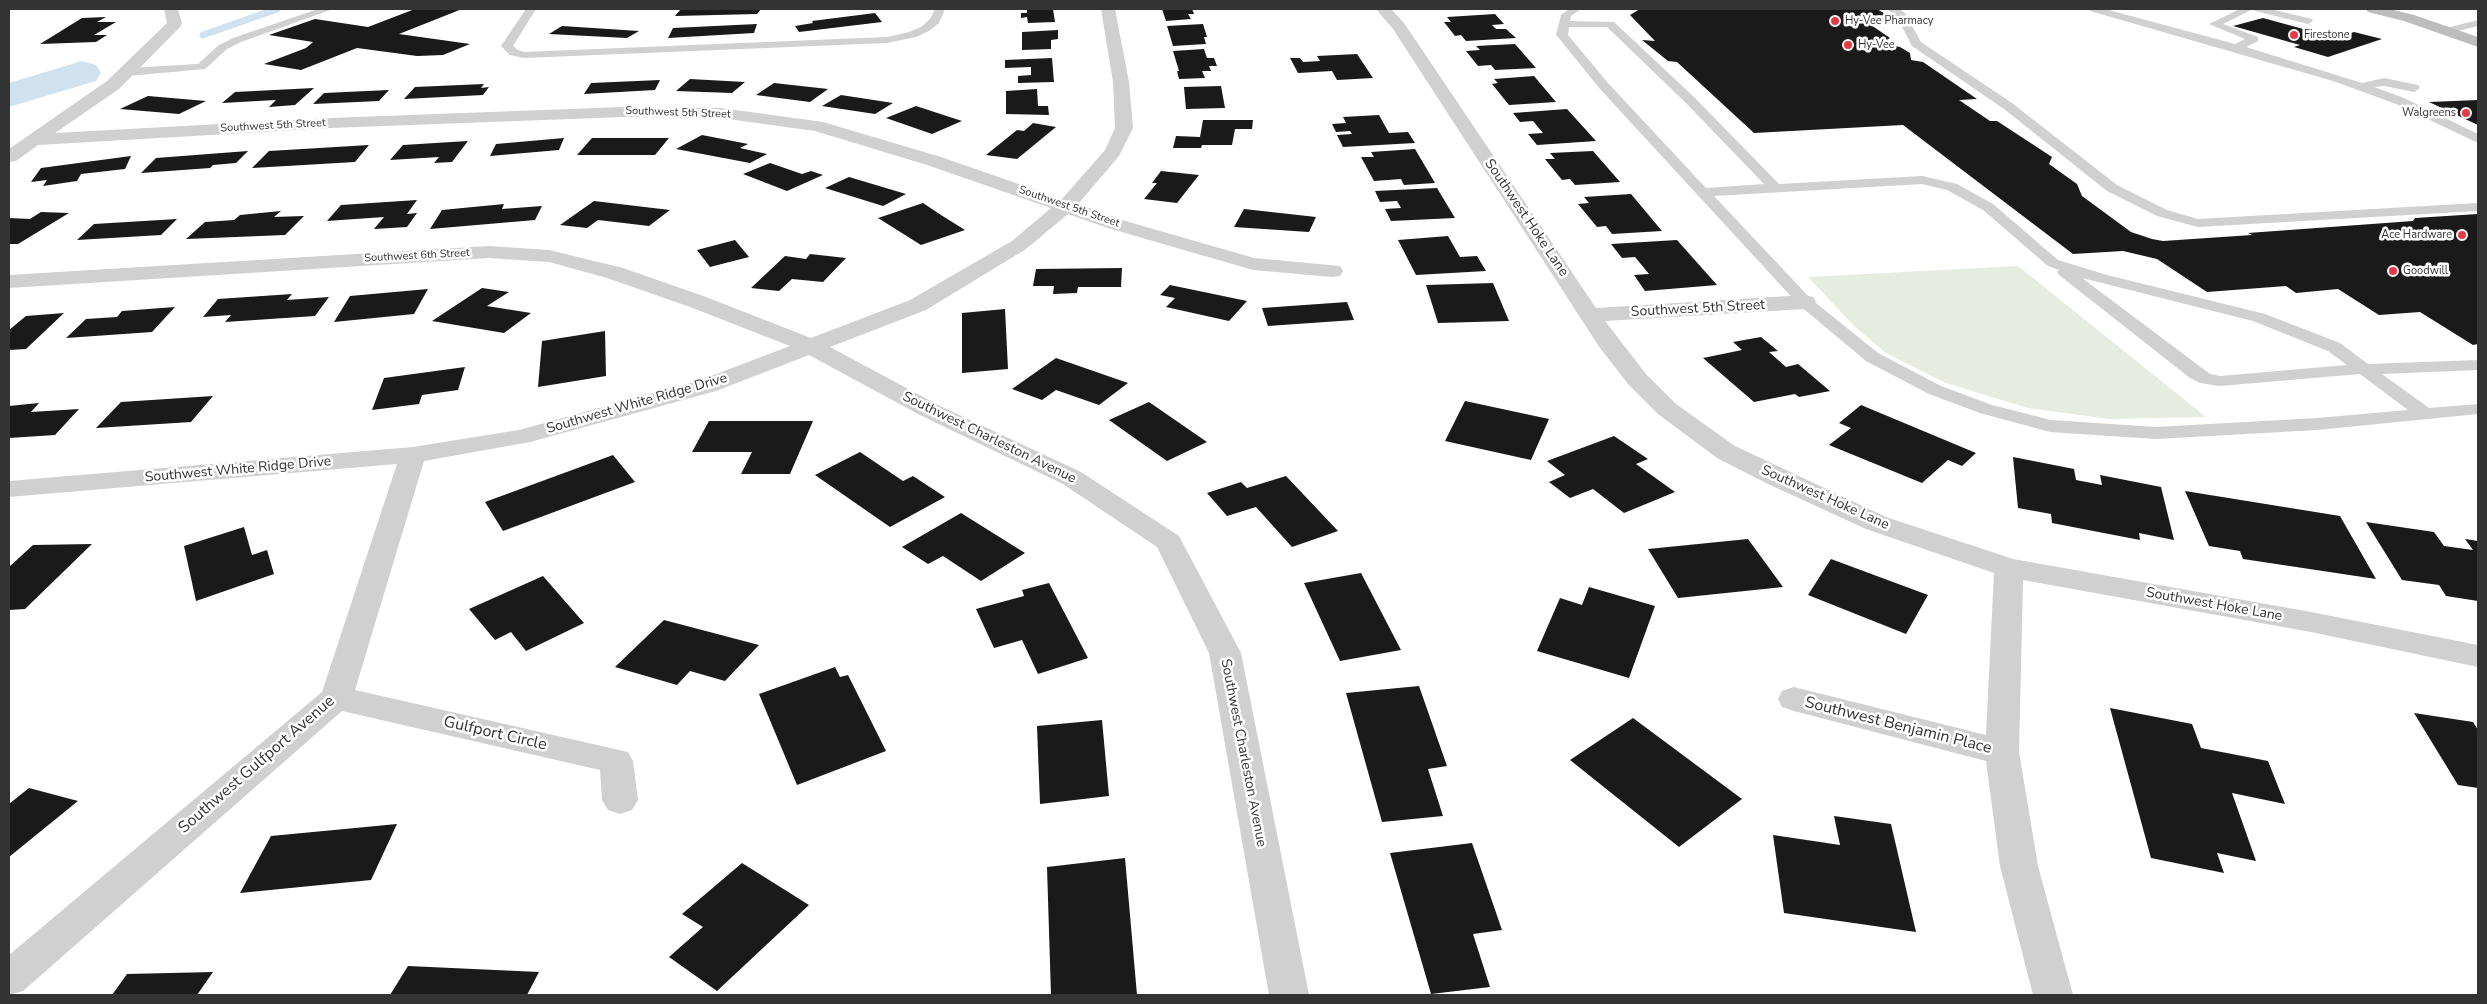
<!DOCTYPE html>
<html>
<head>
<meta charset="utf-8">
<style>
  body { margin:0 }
  #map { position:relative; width:2487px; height:1004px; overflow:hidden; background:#fff; font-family:"Nunito Sans",sans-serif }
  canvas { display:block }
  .frame { position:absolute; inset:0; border:10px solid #333; pointer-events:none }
</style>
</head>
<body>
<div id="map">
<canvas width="2487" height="1004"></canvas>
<div class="frame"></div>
</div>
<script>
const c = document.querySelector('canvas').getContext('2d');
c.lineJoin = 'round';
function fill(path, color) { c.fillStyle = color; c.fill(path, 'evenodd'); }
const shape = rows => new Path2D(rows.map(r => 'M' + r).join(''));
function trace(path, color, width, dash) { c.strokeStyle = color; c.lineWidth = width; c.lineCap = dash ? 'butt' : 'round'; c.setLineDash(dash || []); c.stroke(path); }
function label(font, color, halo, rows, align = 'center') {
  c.font = font + ' "Nunito Sans",sans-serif'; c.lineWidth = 5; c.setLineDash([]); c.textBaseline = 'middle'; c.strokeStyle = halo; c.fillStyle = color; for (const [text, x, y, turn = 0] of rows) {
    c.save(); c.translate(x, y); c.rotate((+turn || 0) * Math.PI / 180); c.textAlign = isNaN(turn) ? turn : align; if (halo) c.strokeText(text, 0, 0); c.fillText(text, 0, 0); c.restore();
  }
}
fill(shape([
  [2018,266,2206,417,2109,419,2028,408,1946,383,1886,353,1856,328,1808,277]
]), '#e6ecdf');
trace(shape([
  [203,35,277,9]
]), '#cfe2ee', 7);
fill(shape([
  [82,61,96,65,101,73,96,81,9,107,9,83,82,61]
]), '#cfe2ee');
fill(shape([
  [415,9,462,9,399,34,470,44,443,55,417,56,357,48,301,70,264,64,306,48,313,42,269,35,315,19,368,27],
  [681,9,761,9,757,14,675,16],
  [1027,9,1053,9,1055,22,1028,23,1027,17,1021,18,1021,13,1027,13],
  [1162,9,1192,9,1194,14,1188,14,1191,19,1166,21],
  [1640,9,1877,9,1887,15,1858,16,1890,38,1882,43,1900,47,1910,53,1911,60,1923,62,1977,99,1959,100,1990,121,1997,121,2052,157,2049,164,2077,184,2082,196,2131,232,2152,239,2163,241,2252,235,2248,233,2413,221,2415,218,2478,214,2478,344,2473,345,2420,312,2379,315,2338,289,2296,293,2286,286,2207,292,2157,259,2123,251,2073,254,1903,125,1754,133,1677,62,1668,61,1642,40,1655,41,1630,15],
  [875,13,882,22,799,32,795,26,813,23,812,21],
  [1495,14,1504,24,1492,25,1496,29,1506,29,1516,38,1466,41,1461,35,1455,36,1444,22,1451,22,1447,17],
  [106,17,97,22,116,22,94,35,107,35,96,42,40,44,82,18],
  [2263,18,2336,38,2354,32,2382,39,2328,57,2294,47,2300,45,2233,26],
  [757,24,754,33,668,38,673,28],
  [1203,24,1207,37,1204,37,1206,44,1173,46,1167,26],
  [562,26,639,31,627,38,549,34],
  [1058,30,1058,39,1051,40,1051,49,1022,50,1022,32],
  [1515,44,1536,68,1495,70,1491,65,1478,66,1466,51,1480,50,1476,46],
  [1204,49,1207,58,1214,58,1217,66,1209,66,1211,71,1202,71,1205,78,1179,79,1177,71,1179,71,1173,51],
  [1357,54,1373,78,1337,80,1332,71,1298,73,1290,58,1300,58,1303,62,1320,61,1317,56],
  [1052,58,1054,82,1018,83,1018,76,1031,75,1031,67,1005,68,1005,60],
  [1534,76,1556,102,1509,105,1492,84,1498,83,1494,79],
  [690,79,745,82,732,93,676,91],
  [660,80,655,90,584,94,591,83],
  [774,83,828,89,810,102,756,95],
  [484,84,481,88,489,87,483,95,404,99,415,87],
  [1221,86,1225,108,1186,109,1184,87],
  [314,88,295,105,269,107,276,100,222,103,235,92],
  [1037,89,1038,106,1048,106,1049,115,1006,114,1006,91],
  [389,90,379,101,313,104,324,93],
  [841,95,893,103,875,114,822,106],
  [148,96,206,101,179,114,120,109],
  [2478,100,2478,125,2429,102],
  [916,106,962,121,932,134,886,118],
  [1567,109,1596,141,1537,145,1528,134,1543,133,1533,121,1520,122,1513,113],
  [1379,115,1389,133,1408,132,1415,143,1343,147,1337,135,1352,134,1350,131,1336,132,1332,124,1346,123,1343,117],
  [1203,120,1253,120,1252,129,1235,129,1232,145,1202,145,1201,148,1173,148,1176,136,1200,137],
  [1033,123,1056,127,1017,159,986,155,1017,130,1024,131],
  [702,135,748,144,740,148,767,154,750,163,676,149],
  [564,138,559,150,490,156,496,144],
  [592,138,669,138,655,155,577,155],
  [468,141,452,162,434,163,439,157,390,160,403,145],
  [369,145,355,162,252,168,269,151],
  [1415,149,1435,183,1404,185,1401,179,1374,181,1361,157,1374,157,1371,152],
  [248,151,236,163,213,165,210,168,141,173,156,158],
  [1593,151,1620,182,1575,185,1570,179,1562,180,1545,159,1555,159,1550,153],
  [131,156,125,169,81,174,77,181,43,186,47,180,31,182,41,168],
  [770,163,802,174,811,171,823,175,787,191,743,174],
  [1161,171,1199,175,1177,203,1144,199,1157,183,1152,183],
  [849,177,906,194,883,206,825,188],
  [1437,188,1455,218,1391,221,1385,209,1401,208,1397,201,1380,202,1375,191],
  [1631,194,1662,231,1612,234,1606,226,1597,227,1578,204,1589,203,1584,197],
  [417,200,407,214,417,213,407,227,374,229,384,217,327,221,341,205],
  [594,201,670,210,649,226,598,220,587,228,560,225],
  [923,203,941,215,965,230,921,245,878,218],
  [504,204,502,209,542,206,535,220,430,229,442,210],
  [1244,209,1316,217,1309,232,1234,227],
  [281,211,274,217,304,216,285,235,186,239,205,222,234,220,240,215],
  [41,212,69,213,18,244,9,244,9,218,30,219],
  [177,219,161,235,77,240,94,224],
  [1448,236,1460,257,1477,256,1486,271,1416,275,1398,240],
  [735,240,749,257,710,267,697,250],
  [1677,240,1717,285,1645,291,1634,275,1649,274,1635,257,1622,258,1611,244],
  [810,254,846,258,823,282,792,279,779,291,751,288,785,256,806,259],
  [1122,268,1121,287,1078,287,1077,293,1053,294,1054,286,1033,286,1036,269],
  [1493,283,1509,321,1438,323,1426,285],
  [1170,285,1247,301,1229,321,1166,307,1175,298,1160,295],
  [482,288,509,292,487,306,531,313,504,333,432,321],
  [428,289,414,314,334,322,350,296],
  [292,294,287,300,329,297,315,316,225,322,231,315,203,317,218,299],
  [1347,302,1354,320,1268,326,1262,308],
  [175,307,152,332,66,338,86,319,117,317,122,311],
  [1005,309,1008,369,962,373,962,313],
  [64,313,26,349,9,350,9,330,26,316],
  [605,331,606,376,538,387,542,341],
  [1761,337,1778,351,1769,352,1786,367,1798,364,1830,391,1799,397,1795,394,1754,402,1703,358,1742,350,1733,342],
  [1056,358,1128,383,1099,405,1056,390,1042,400,1012,389],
  [465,367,458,390,422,395,419,404,372,410,384,378],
  [213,396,191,422,96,428,121,402],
  [1465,401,1549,419,1531,460,1445,441],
  [1149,402,1207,442,1167,461,1109,420],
  [39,403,31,412,79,409,55,435,9,438,9,406],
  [1861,405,1976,453,1962,466,1948,460,1922,483,1829,445,1851,428,1839,423],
  [709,421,813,421,790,474,741,474,752,452,692,452],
  [1614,436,1648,459,1636,464,1675,492,1624,513,1593,489,1570,498,1549,482,1565,475,1547,461],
  [860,452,903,481,913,476,945,497,890,527,815,475],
  [613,455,635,482,503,531,485,502],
  [2013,457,2074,469,2076,480,2102,485,2100,475,2161,487,2174,540,2139,533,2140,540,2052,523,2051,514,2018,508],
  [1286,476,1338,531,1292,547,1256,507,1227,516,1207,493,1241,482,1247,488],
  [2185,491,2340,516,2376,579,2243,559,2240,551,2209,546],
  [961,513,1025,553,981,581,943,556,928,564,902,547],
  [2366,522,2434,532,2444,546,2473,550,2465,539,2478,541,2478,601,2446,596,2439,585,2402,580],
  [244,527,252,555,267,550,274,574,196,601,184,546],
  [1748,539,1783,587,1678,598,1648,549],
  [92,544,25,609,9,610,9,567,33,545],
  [1831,559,1928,595,1906,634,1808,595],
  [1361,573,1401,650,1340,661,1304,583],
  [543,576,584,623,526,651,511,632,495,640,469,609],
  [1049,583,1088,658,1038,674,1022,640,994,648,976,609,1024,596,1022,590],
  [1589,587,1655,606,1629,678,1537,651,1560,598,1582,605],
  [664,620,759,645,725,681,690,671,677,685,615,667],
  [835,667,840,677,848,675,886,751,797,785,759,694],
  [1419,686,1447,766,1428,769,1443,816,1382,822,1346,693],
  [2110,708,2192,724,2201,748,2268,761,2285,804,2232,793,2256,861,2217,853,2224,873,2151,858],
  [2414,713,2473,722,2478,730,2478,788,2458,785],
  [1633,718,1742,799,1679,847,1570,760],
  [1102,720,1109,796,1040,804,1037,726],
  [29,788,78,801,9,857,9,804],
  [1834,816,1891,824,1916,932,1784,913,1773,835,1840,845],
  [397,824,371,880,240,893,271,836],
  [1472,843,1502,930,1473,934,1490,987,1431,994,1390,853],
  [1125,858,1137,995,1051,995,1047,867],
  [742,863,809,905,717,991,669,957,703,927,682,914],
  [408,966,539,972,527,995,390,995],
  [213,972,197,995,112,995,127,974]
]), '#1a1a1a');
fill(shape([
  [318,9,333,9,241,42,227,49,205,69,128,76,122,72,128,68,198,64,219,45,233,38,318,9],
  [526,9,536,9,513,46,518,50,524,52,887,37,909,32,921,27,930,19,935,9,945,9,939,23,929,31,916,37,887,43,524,58,510,55,501,46,526,9],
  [1569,9,1581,9,1571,16,1570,21,1614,22,1694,97,1779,184,1922,176,1957,184,1993,204,2058,260,2107,275,2265,314,2340,343,2368,364,2478,360,2478,370,2382,374,2429,408,2478,404,2478,414,2317,430,2156,439,2050,432,1980,413,1929,394,1866,361,1799,305,1600,89,1558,37,1556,35,1561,15,1569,9],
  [1569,27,1607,27,1686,103,1764,184,1706,188,1608,83,1568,35,1569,27],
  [1922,184,1947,190,1983,210,2048,266,2059,270,2057,272,2059,275,2190,378,2200,383,2220,386,2360,374,2408,410,2317,418,2156,427,2051,420,1992,405,1941,386,1878,353,1811,299,1714,196,1922,184],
  [2082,278,2253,321,2328,351,2347,365,2220,376,2210,374,2082,278],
  [1887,9,1899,9,1905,13,1921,42,2012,103,2117,185,2167,210,2198,219,2478,203,2478,211,2198,227,2157,216,2107,191,2004,109,1912,46,1897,17,1887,9],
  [2089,9,2105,9,2235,44,2245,39,2209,24,2240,9,2253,9,2223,24,2258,37,2258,41,2246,47,2362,83,2384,78,2418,85,2420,88,2414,92,2384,86,2374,87,2404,98,2478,134,2478,143,2396,104,2333,81,2090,11,2089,9],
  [2254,9,2271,9,2312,19,2313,21,2308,24,2255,11,2254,9],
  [2478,20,2478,26,2446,34,2441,31,2442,29,2478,20]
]), '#d0d0d0');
fill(shape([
  [164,9,178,9,182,24,180,27,119,89,55,133,331,118,623,107,721,108,823,122,941,157,1062,199,1105,150,1115,128,1113,82,1101,9,1115,9,1129,82,1133,128,1119,156,1078,204,1122,220,1254,258,1340,266,1343,271,1340,276,1332,277,1253,270,1108,228,1068,214,1026,249,926,310,830,347,938,405,1081,472,1179,536,1241,653,1309,995,1269,995,1209,653,1157,547,1063,484,920,415,809,355,716,391,530,442,424,461,355,690,628,752,633,761,638,800,632,810,620,814,608,810,602,800,600,770,342,711,23,991,9,995,9,955,322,692,397,464,9,497,9,481,413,447,519,430,698,381,790,346,690,307,607,278,549,262,489,258,9,288,9,275,489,246,549,250,623,268,706,297,811,338,910,300,1012,241,1051,208,927,165,815,131,721,118,623,117,331,128,38,145,16,161,9,162,9,149,107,81,167,23,164,9],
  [1376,9,1391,9,1404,23,1596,308,1805,295,1813,297,1816,302,1813,307,1805,309,1605,321,1646,374,1676,404,1735,446,1886,517,2013,559,2311,612,2478,645,2478,667,2311,632,2023,580,2019,752,2038,866,2073,995,2033,995,2000,866,1986,761,1794,711,1782,707,1778,699,1782,691,1794,687,1986,735,1994,573,1866,529,1768,484,1717,458,1658,414,1628,384,1600,348,1393,29,1376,9]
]), '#d0d0d0');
fill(shape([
  [2366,9,2390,9,2414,15,2478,37,2478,47,2404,21,2368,12,2366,9]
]), '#bdbdbd');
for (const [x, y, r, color] of [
  [1835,21,5,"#e63946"],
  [2294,35,5,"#e63946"],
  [1848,45,5,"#e63946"],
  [2466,113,5,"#e63946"],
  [2462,235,5,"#e63946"],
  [2393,271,5,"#e63946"]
]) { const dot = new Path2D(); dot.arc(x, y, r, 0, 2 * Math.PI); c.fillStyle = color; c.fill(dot); trace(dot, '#fff', 2); }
label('11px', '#333', '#fff', [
  ["Hy-Vee Pharmacy",1845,21],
  ["Firestone",2304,35],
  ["Hy-Vee",1858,45],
  ["Walgreens",2456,113,"right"],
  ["Ace Hardware",2452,235,"right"],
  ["Goodwill",2403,271]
], 'left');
label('11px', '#333', '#fff', [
  ["Southwest 5th Street",678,113,2],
  ["Southwest 5th Street",273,126,-3],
  ["Southwest 5th Street",1069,207,19],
  ["Southwest 6th Street",417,256,-3]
]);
label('14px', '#333', '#fff', [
  ["Southwest Hoke Lane",1526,218,56],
  ["Southwest 5th Street",1698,309,-3],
  ["Southwest White Ridge Drive",637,404,-16],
  ["Southwest Charleston Avenue",989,438,26],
  ["Southwest White Ridge Drive",238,470,-5],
  ["Southwest Hoke Lane",1825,498,24],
  ["Southwest Hoke Lane",2214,605,10],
  ["Southwest Charleston Avenue",1243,753,79]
]);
label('16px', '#333', '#fff', [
  ["Southwest Benjamin Place",1898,726,14],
  ["Gulfport Circle",495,734,13],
  ["Southwest Gulfport Avenue",257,765,-41]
]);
</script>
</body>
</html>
